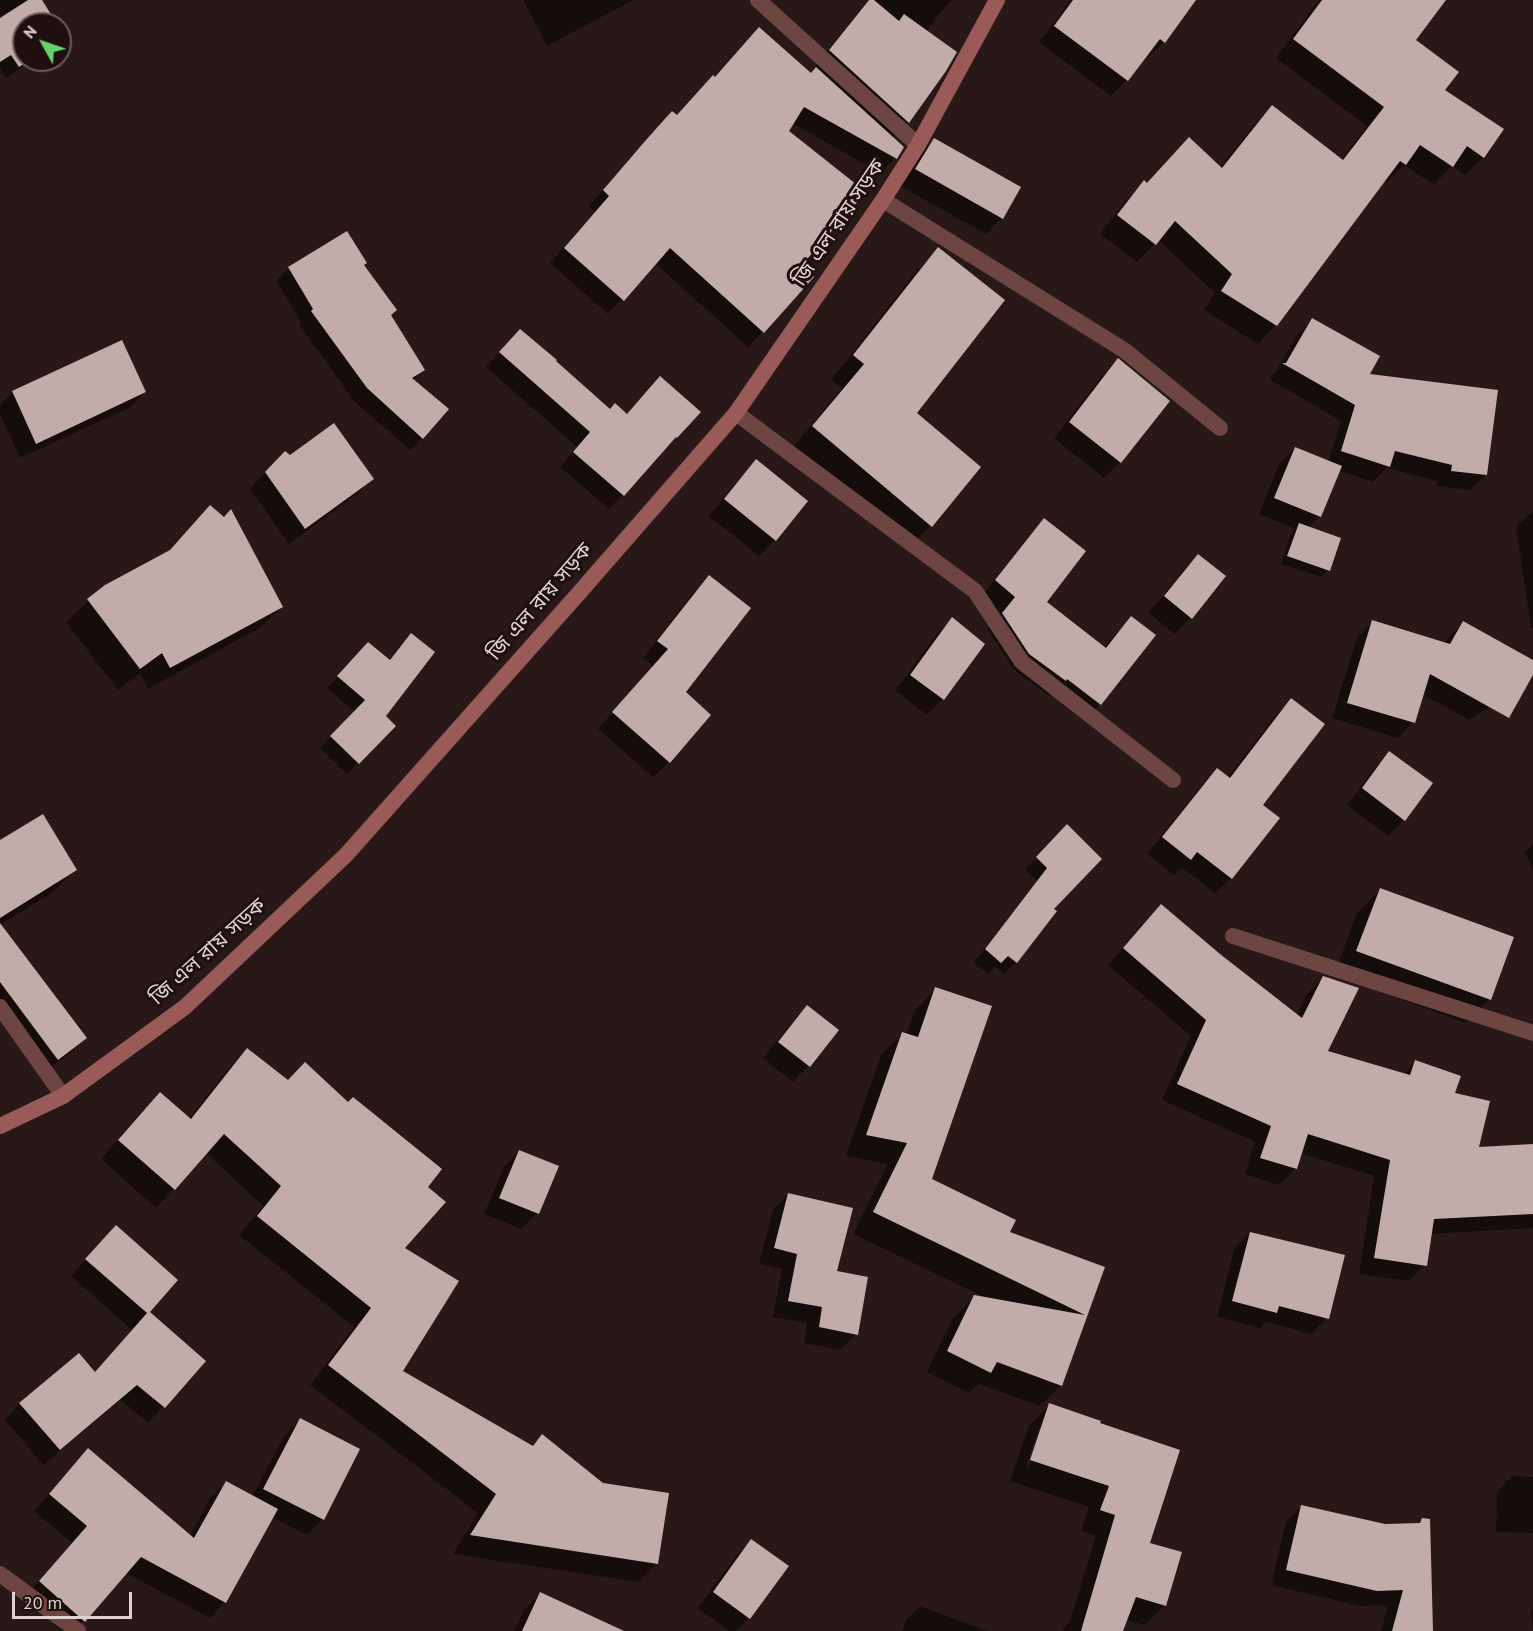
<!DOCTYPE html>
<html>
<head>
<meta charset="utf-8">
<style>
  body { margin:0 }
  #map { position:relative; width:1533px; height:1631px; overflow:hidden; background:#281918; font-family:"PT Sans",sans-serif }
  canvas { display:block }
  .north { position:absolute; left:12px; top:12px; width:60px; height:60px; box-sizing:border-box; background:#1f100f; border:2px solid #6b5d5d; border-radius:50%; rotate:310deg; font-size:16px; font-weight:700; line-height:24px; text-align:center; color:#ddd1d1 }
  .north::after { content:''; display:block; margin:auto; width:21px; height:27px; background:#61d46a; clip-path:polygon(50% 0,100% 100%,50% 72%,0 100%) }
  .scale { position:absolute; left:12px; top:1592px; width:120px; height:27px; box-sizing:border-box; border:3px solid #ddd1d1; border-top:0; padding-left:8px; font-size:18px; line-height:21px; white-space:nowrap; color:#ddd1d1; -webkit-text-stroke:4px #1f100f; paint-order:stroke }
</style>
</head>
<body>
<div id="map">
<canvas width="1533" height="1631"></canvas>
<div class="north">N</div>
<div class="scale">20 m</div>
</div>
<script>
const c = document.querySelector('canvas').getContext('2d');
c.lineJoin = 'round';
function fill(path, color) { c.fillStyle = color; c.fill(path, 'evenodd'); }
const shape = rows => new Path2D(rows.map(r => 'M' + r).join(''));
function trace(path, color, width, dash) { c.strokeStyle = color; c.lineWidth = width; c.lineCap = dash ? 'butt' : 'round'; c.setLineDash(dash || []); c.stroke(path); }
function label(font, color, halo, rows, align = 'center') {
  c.font = font + ' "PT Sans","Noto Sans Bengali",sans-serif'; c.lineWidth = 6; c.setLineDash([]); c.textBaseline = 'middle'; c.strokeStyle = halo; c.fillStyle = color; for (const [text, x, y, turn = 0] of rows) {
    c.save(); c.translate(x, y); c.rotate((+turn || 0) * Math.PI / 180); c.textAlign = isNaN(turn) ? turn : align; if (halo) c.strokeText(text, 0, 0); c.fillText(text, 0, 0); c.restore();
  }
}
fill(shape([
  [0,0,40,0,55,24,24,24,24,60,33,60,6,78,0,68],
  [523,0,633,0,547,46],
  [868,0,951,0,926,31,908,122,892,138,902,147,895,158,880,173,792,123,787,131,799,266,763,332,748,347,655,263,608,314,550,263,595,212,589,206,631,157,672,113,676,116,713,77,714,78,810,74,817,68,815,66],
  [1071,0,1194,0,1164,42,1148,58,1145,56,1127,80,1111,96,1039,42],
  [1319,0,1444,0,1414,40,1483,157,1465,175,1452,166,1434,185,1404,165,1386,182,1383,180,1276,325,1258,344,1204,310,1215,293,1158,240,1137,262,1100,234,1126,201,1144,182,1146,184,1220,168,1254,125,1272,107,1341,160,1367,126,1276,58],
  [934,140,1001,218,986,234,900,186,918,156],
  [347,233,362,266,390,316,423,370,413,380,422,438,410,450,354,401,299,324,301,322,276,281,289,268],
  [938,249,914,413,930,526,907,549,790,451,842,388,831,380,915,273],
  [1312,320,1367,375,1486,475,1470,490,1437,486,1437,481,1387,468,1373,482,1338,470,1320,516,1308,528,1328,570,1321,577,1281,564,1291,533,1295,529,1259,514,1279,464,1295,448,1328,462,1341,421,1269,379,1276,371,1297,335],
  [506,345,610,411,626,415,660,378,699,412,609,509,560,467,577,447,486,367],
  [1118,360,1120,462,1104,478,1054,438,1102,376],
  [13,392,145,392,129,408,20,458,0,414,0,405],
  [290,457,372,479,357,494,289,544,250,489,269,468],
  [757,461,806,502,775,540,759,556,709,516,741,477],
  [210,507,281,607,260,628,148,689,140,673,118,690,66,622,88,601,106,587,166,554],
  [1533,511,1533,628,1531,628,1516,527],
  [1044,520,1044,603,1104,648,1116,634,1131,618,1154,636,1100,704,1084,720,1051,694,1049,696,1014,670,987,629,1000,613,981,597,1029,536],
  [1198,556,1224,577,1190,618,1175,634,1149,613,1182,572],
  [709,577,669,762,653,777,598,729,653,666,643,658,693,593],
  [952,619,943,699,927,715,895,691,936,635],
  [1373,622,1444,644,1447,639,1463,623,1533,662,1533,679,1529,683,1469,720,1422,694,1413,722,1398,738,1332,718,1357,638],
  [411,635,384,716,394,726,347,774,320,748,355,712,327,688,357,655,388,661,400,646],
  [1291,700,1261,805,1231,878,1215,893,1182,868,1174,875,1147,854,1201,786,1217,770,1227,779,1275,716],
  [1390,753,1404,820,1388,836,1347,805,1374,769],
  [1055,838,1052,909,1055,912,1016,962,1004,974,995,967,988,974,974,962,1037,881,1025,870],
  [0,842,75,870,53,892,0,925],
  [1533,844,1533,870,1525,852],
  [1380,890,1512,938,1489,999,1466,1023,1334,975,1357,913],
  [1161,906,1219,955,1296,1016,1307,994,1323,978,1326,1052,1403,1075,1416,1062,1453,1094,1477,1149,1533,1145,1533,1228,1430,1234,1425,1265,1409,1281,1359,1274,1374,1176,1300,1153,1296,1169,1279,1185,1245,1174,1255,1142,1162,1100,1191,1036,1108,965,1145,922],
  [0,926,85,1038,69,1054,42,1074,0,1019],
  [936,989,930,1179,1008,1233,1103,1268,1061,1385,1040,1406,979,1384,969,1393,927,1372,953,1318,974,1297,986,1298,853,1234,888,1164,846,1156,881,1055,902,1034,906,1035,915,1010],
  [807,1007,837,1030,808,1066,793,1082,763,1058,792,1023],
  [247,1050,426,1187,403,1249,401,1371,531,1447,542,1436,602,1485,657,1563,638,1582,453,1554,478,1513,310,1385,354,1327,239,1235,263,1206,206,1153,156,1208,101,1159,141,1113,160,1094,189,1119,228,1069],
  [519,1152,537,1213,521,1229,484,1214,504,1167],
  [788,1194,835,1272,856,1334,840,1350,804,1343,807,1323,773,1317,782,1269,759,1264,773,1210],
  [1250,1233,1327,1318,1311,1334,1266,1322,1260,1328,1217,1317,1234,1249],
  [100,1242,148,1312,204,1361,148,1423,121,1400,43,1465,5,1420,20,1404,94,1374,132,1330,71,1276],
  [1049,1405,1099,1422,1148,1544,1165,1605,1145,1625,1126,1620,1121,1631,1063,1631,1064,1627,1070,1621,1096,1536,1081,1531,1089,1507,1010,1481,1029,1426],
  [1039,1428,1042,1428,1029,1468,1026,1467],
  [300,1420,323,1519,307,1535,272,1517,225,1602,210,1618,126,1573,74,1631,62,1631,24,1598,72,1543,34,1511,73,1466,88,1450,190,1536,210,1498,226,1483,252,1497,284,1436],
  [1512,1476,1533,1477,1533,1533,1496,1532,1497,1492],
  [1301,1507,1385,1526,1417,1525,1422,1519,1432,1631,1381,1631,1388,1605,1360,1606,1271,1585,1286,1522],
  [751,1541,749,1618,736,1631,729,1631,698,1608,736,1556],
  [540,1594,605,1631,514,1631,524,1610],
  [920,1606,987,1631,902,1631,906,1620],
  [1533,1610,1533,1629,1531,1612]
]), '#0007');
fill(shape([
  [28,0,42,0,57,24,24,24,24,60,29,60,19,67,11,55,0,62,0,18],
  [869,0,874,0,899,21,904,14,957,52,946,71,909,123,829,50],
  [1073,0,1196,0,1165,43,1160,39,1128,81,1054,26],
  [1322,0,1446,0,1416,40,1459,72,1445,90,1504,129,1484,158,1467,146,1453,167,1420,145,1406,165,1400,161,1277,326,1221,291,1232,274,1175,221,1156,245,1117,215,1144,180,1147,183,1189,137,1222,168,1272,105,1343,160,1384,107,1293,39],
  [759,27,811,73,816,67,904,147,897,159,804,107,789,131,866,192,801,266,814,277,764,333,670,248,624,301,564,248,609,196,603,190,646,140,672,111,677,115,713,75,715,77],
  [934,138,1021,187,1003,219,915,169],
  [347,231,367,263,364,265,397,310,391,315,425,370,412,378,449,409,423,439,367,388,311,311,313,309,288,267],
  [938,247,1005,300,917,413,981,467,932,527,812,426,864,364,853,355],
  [1312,318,1380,356,1370,374,1498,390,1487,475,1451,471,1452,465,1395,451,1390,467,1341,451,1355,405,1282,363,1286,363],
  [520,329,557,360,556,361,610,409,615,403,627,414,660,376,701,412,677,438,676,437,624,496,573,452,590,432,499,352],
  [122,340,146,392,36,444,12,391],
  [1118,358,1170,401,1121,463,1069,422],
  [334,423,374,479,305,529,265,472,285,451,290,455],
  [1295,447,1342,466,1321,517,1274,498],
  [756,459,808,501,776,541,724,499],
  [210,505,224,517,231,509,283,607,170,668,162,653,140,669,87,599,105,585,170,550],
  [1044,518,1086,551,1047,602,1106,648,1131,616,1156,635,1101,705,1067,679,1066,681,1029,654,1002,613,1015,597,995,580],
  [1299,523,1341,538,1330,571,1287,556],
  [1198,554,1226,576,1192,619,1164,596],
  [709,575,751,608,686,692,711,715,670,763,612,712,668,649,657,641],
  [952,617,985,644,944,700,910,675],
  [1372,620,1450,644,1463,621,1533,660,1533,675,1509,718,1430,674,1415,723,1347,703],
  [411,633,435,652,386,716,396,726,359,764,330,736,365,700,337,676,368,642,390,660],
  [1291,698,1325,724,1263,805,1280,818,1232,879,1197,852,1191,860,1162,837,1217,768,1230,778],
  [1389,751,1433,783,1405,821,1362,788],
  [43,814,77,870,0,918,0,840],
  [1067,824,1102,859,1054,909,1057,911,1017,963,1008,956,1001,963,985,949,1047,868,1036,857],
  [1380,888,1514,937,1491,1000,1356,951],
  [1161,904,1220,954,1302,1018,1323,976,1359,988,1328,1051,1410,1075,1415,1060,1461,1076,1455,1093,1490,1101,1479,1147,1533,1144,1533,1214,1434,1219,1427,1266,1374,1258,1390,1160,1308,1134,1297,1169,1260,1158,1271,1126,1177,1084,1206,1020,1123,948],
  [0,923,87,1038,58,1060,0,982],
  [935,987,992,1006,932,1179,1016,1220,1010,1232,1105,1267,1062,1386,997,1362,991,1373,947,1351,974,1295,1085,1315,873,1212,907,1143,866,1135,902,1032,918,1037],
  [807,1005,839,1030,810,1067,778,1042],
  [247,1048,288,1080,305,1062,348,1102,353,1097,442,1169,428,1187,446,1202,405,1248,459,1281,403,1371,533,1446,542,1434,603,1483,669,1493,658,1564,470,1535,496,1494,328,1365,371,1308,257,1216,281,1186,224,1134,175,1190,118,1140,160,1092,191,1119],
  [519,1150,559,1166,539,1214,499,1198],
  [788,1193,853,1208,837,1271,868,1277,858,1335,819,1327,822,1307,788,1301,797,1254,774,1248],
  [116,1225,178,1280,150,1312,206,1361,165,1408,137,1385,60,1450,19,1403,79,1353,95,1372,147,1313,85,1259],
  [1250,1232,1345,1255,1329,1319,1279,1306,1277,1313,1232,1301],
  [1049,1403,1101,1421,1100,1423,1180,1450,1150,1543,1182,1552,1166,1606,1136,1597,1123,1631,1081,1631,1115,1515,1100,1510,1109,1486,1030,1460],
  [300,1418,360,1449,324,1520,263,1489],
  [88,1448,194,1538,226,1481,278,1509,226,1603,141,1557,85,1622,39,1581,87,1526,49,1494],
  [1301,1505,1385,1524,1420,1523,1422,1518,1430,1519,1433,1631,1392,1631,1403,1590,1377,1591,1286,1570],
  [751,1539,789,1566,750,1619,713,1592],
  [540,1592,624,1631,522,1631]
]), '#c1acaa');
trace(shape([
  [758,0,918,145],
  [883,200,1124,350,1220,428],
  [736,413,975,591,1022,662,1173,780],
  [1233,936,1533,1033],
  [0,1007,63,1096],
  [0,1574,78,1631]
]), '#6d4543', 16);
trace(shape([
  [0,1126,63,1096,185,1007,346,855,579,593,736,413,883,200,918,145,997,0]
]), '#9a5a57', 16);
label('21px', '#ddd1d1', '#1f100f', [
  ["জি এল রায় সড়ক",839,223,-56],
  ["জি এল রায় সড়ক",540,602,-49],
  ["জি এল রায় সড়ক",208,952,-42]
]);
</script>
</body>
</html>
